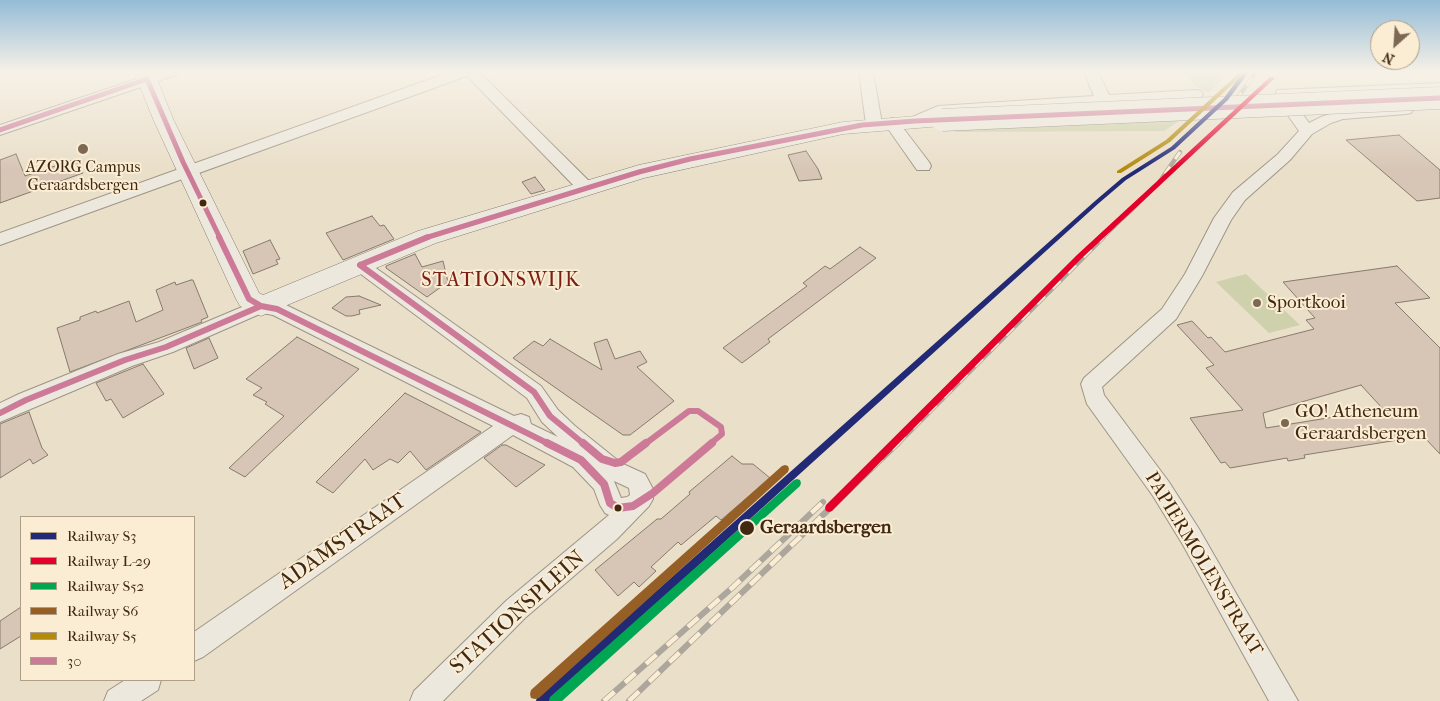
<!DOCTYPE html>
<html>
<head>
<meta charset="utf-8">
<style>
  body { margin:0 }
  #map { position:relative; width:1440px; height:701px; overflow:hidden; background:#eadfc9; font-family:"IM FELL French Canon",serif }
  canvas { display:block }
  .legend { position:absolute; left:20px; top:516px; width:175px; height:165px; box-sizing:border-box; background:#faedd3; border:1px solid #b09e86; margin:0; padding:6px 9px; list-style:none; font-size:15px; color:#412813 }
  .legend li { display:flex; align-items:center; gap:10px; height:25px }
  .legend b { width:25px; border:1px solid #b09e86 }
  .north { position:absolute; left:1370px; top:20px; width:50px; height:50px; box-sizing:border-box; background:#faedd3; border:1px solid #b09e86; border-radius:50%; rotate:206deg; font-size:14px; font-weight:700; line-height:20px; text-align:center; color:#412813 }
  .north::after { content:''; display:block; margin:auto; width:18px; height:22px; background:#7c6853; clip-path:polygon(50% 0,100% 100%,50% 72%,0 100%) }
</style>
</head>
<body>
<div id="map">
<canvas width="1440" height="701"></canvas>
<ul class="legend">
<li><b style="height:6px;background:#222975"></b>Railway S3</li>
<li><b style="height:6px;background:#e4002b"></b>Railway L-29</li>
<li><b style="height:6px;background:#00a651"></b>Railway S52</li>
<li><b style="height:6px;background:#965f26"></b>Railway S6</li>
<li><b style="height:6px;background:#b38a0b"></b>Railway S5</li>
<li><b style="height:6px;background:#cd7a98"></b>30</li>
</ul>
<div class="north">N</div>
</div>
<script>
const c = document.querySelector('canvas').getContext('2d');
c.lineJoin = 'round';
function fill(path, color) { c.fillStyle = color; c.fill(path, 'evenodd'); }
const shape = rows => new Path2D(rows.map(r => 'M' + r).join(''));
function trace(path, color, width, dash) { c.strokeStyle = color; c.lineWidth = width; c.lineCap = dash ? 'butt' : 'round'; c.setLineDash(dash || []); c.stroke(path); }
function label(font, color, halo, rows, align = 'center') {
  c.font = font + ' "IM FELL French Canon",serif'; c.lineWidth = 4; c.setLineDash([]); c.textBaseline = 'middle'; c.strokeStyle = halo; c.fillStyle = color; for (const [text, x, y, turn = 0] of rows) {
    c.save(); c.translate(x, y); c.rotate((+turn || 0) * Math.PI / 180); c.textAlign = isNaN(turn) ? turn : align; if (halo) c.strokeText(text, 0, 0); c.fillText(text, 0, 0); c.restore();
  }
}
fill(shape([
  [1167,72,1229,72,1209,93,1195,86,1187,75,1168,74],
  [1181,120,1164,131,956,132,950,128],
  [1246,274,1300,325,1269,333,1216,282]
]), '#ced1ac');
const building = shape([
  [1399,135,1440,170,1440,198,1417,201,1346,140,1399,135],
  [806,151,818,169,822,179,799,181,788,155,806,151],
  [16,154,25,176,76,159,83,173,0,203,0,160,16,154],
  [535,177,545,190,531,194,522,182,535,177],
  [372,216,380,226,384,225,394,239,343,260,326,233,372,216],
  [270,240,280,259,276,260,278,264,253,274,243,251,270,240],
  [860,247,876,258,768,339,770,342,742,363,723,348,807,286,803,283,825,266,830,269,860,247],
  [415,254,422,267,443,261,448,282,427,297,386,268,386,266,415,254],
  [1397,266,1430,298,1395,303,1440,348,1440,454,1423,436,1304,455,1305,458,1288,461,1287,458,1230,468,1225,462,1221,463,1190,418,1243,410,1206,368,1214,365,1177,325,1192,321,1208,338,1211,337,1225,352,1314,329,1306,320,1315,318,1283,282,1397,266],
  [1361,385,1383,409,1266,428,1263,413,1361,385],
  [191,280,193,280,208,317,201,320,202,322,70,372,57,328,80,320,80,317,96,311,97,313,129,301,136,322,163,310,156,290,175,282,176,285,191,280],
  [359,296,381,305,359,310,360,314,352,316,346,316,332,308,346,297,359,296],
  [297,337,359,369,245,477,229,468,284,416,265,404,267,402,253,395,262,388,246,379,297,337],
  [209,338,218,358,194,369,186,348,209,338],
  [550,339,602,370,594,343,607,339,615,359,640,351,647,362,637,367,674,401,630,435,623,435,513,358,534,341,543,346,550,339],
  [143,364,164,394,123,418,111,399,106,401,96,383,143,364],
  [405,393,481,432,426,470,410,451,398,463,390,459,373,470,365,459,333,493,316,482,405,393],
  [29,412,42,448,48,455,33,464,30,459,0,478,0,424,29,412],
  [502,445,506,445,545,465,516,487,484,458,502,445],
  [732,456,742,464,753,464,770,478,721,520,716,516,681,545,678,542,651,567,656,571,639,587,634,582,618,596,595,570,657,519,661,519,690,494,689,492,732,456],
  [21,607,21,636,0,649,0,621,21,607]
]);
fill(building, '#d7c6b5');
trace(building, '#857b6d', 1);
const street = shape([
  [157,72,178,72,176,75,0,135,0,125,157,72],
  [450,72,479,72,591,183,593,187,591,191,585,192,579,191,467,76,0,245,0,233,450,72],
  [859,72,873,72,882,124,879,127,874,129,869,127,866,124,859,72],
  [1084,72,1098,72,1109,95,1196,90,1201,91,1203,94,1201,97,1196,98,941,114,915,126,910,124,907,121,910,118,938,106,1094,96,1084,72],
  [1440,83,1440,91,1290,97,1309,123,1321,117,1342,110,1406,106,1411,107,1413,110,1411,113,1406,114,1343,119,1331,123,1312,134,1290,160,1245,200,1231,220,1202,276,1176,319,1102,387,1104,395,1169,482,1199,529,1298,701,1269,701,1183,545,1153,496,1087,404,1081,384,1084,378,1162,309,1185,274,1214,218,1233,192,1278,154,1299,131,1275,97,1277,90,1440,83],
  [892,118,897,120,929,162,931,166,929,170,917,170,884,123,887,120,892,118],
  [360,259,366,261,541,386,558,410,575,426,621,463,645,474,653,489,653,499,649,506,617,539,525,618,443,701,410,701,414,691,507,600,609,515,605,513,600,505,594,489,573,467,513,435,203,657,194,661,194,632,493,426,273,315,262,313,173,352,132,366,0,422,0,403,19,394,118,354,159,342,261,299,284,304,514,416,521,414,529,417,531,424,558,437,542,422,527,398,354,269,351,265,354,261,360,259],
  [614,481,629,488,630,495,627,497,621,498,614,481],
  [125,680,161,680,158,690,141,701,104,701,108,691,125,680]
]);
const secondary = shape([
  [134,72,154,72,174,121,259,293,263,295,418,231,639,165,843,122,942,114,949,116,952,120,949,124,942,126,843,134,644,178,436,243,261,316,240,306,236,299,154,121,134,72]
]);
trace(street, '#9e9485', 2);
trace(secondary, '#857b6d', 1);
fill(street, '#ede8dd');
fill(secondary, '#ede8dd');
const railFar2 = shape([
  [1236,100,1256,72],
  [1102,238,1158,184,1180,152]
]);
const railFar1 = shape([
  [897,444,1103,237]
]);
const rail = shape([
  [604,701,733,587,823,502],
  [629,701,898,443]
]);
trace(railFar2, '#ada69c', 4.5);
trace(railFar1, '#ada69c', 5.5);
trace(rail, '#ada69c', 6);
trace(railFar2, '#faedd3', 3, [9]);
trace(railFar1, '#faedd3', 4, [11]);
trace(rail, '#faedd3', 4.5, [14]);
const secondaryBridge = shape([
  [942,120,1440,98]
]);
trace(secondaryBridge, '#857b6d', 23, []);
trace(secondaryBridge, '#ede8dd', 22);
trace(shape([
  [0,130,147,79,183,162,220,238],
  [425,238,639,172,690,159,862,125,915,121,1440,98]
]), '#cd7a98', 5);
trace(shape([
  [219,237,249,299,261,306,277,309,549,444],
  [360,265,534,392,550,416,584,444],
  [360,265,428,237],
  [0,413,26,400,125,360,166,347,261,306],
  [645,444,689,411,698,411,721,427,722,434,710,444]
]), '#cd7a98', 6);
trace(shape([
  [547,443,581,460,604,484,610,503,618,508,633,506,653,493,712,443],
  [583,443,602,459,615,463,621,462,646,443]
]), '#cd7a98', 8);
fill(shape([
  [1243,72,1249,72,1228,100,1175,149,1126,180,1099,203,549,701,536,701,537,697,1095,201,1122,178,1171,147,1224,98,1243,72]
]), '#222975');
fill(shape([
  [1270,77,1275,78,1082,258,832,511,829,512,826,511,825,508,826,505,1078,254,1270,77]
]), '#e4002b');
fill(shape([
  [797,479,800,480,801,483,800,486,562,701,549,701,550,697,794,480,797,479]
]), '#00a651');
fill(shape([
  [785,465,788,466,789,469,788,472,539,698,535,699,531,698,530,694,531,690,782,466,785,465]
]), '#965f26');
fill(shape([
  [1240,72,1246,72,1170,142,1121,173,1117,173,1117,171,1166,140,1240,72]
]), '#b38a0b');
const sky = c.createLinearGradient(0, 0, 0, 170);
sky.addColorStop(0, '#94bcd7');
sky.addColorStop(0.42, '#f6f1e7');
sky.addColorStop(1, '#f6f1e700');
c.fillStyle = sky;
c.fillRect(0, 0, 1440, 170);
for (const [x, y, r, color] of [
  [83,149,6,"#7c6853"],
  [203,203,4.5,"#412813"],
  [1257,303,5,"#7c6853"],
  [1285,423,5,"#7c6853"],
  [618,508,4.5,"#412813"],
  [747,528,8,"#412813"]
]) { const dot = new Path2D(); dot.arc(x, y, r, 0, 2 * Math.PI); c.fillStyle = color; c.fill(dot); trace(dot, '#faedd3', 2); }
label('16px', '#412813', '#faedd3', [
  ["AZORG Campus",83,168],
  ["Geraardsbergen",83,186]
]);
label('19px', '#412813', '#faedd3', [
  ["Sportkooi",1267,303],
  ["GO! Atheneum",1295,412],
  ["Geraardsbergen",1295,434]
], 'left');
label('bold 19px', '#412813', '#faedd3', [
  ["Geraardsbergen",760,528]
], 'left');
label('19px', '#412813', '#faedd3', [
  ["PAPIERMOLENSTRAAT",1203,564,59]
]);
c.letterSpacing = '1px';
label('20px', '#7a1f14', '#faedd3', [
  ["STATIONSWIJK",501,281]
]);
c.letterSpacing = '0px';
label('22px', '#412813', '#faedd3', [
  ["ADAMSTRAAT",343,542,-35],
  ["STATIONSPLEIN",518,613,-42]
]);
</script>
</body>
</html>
